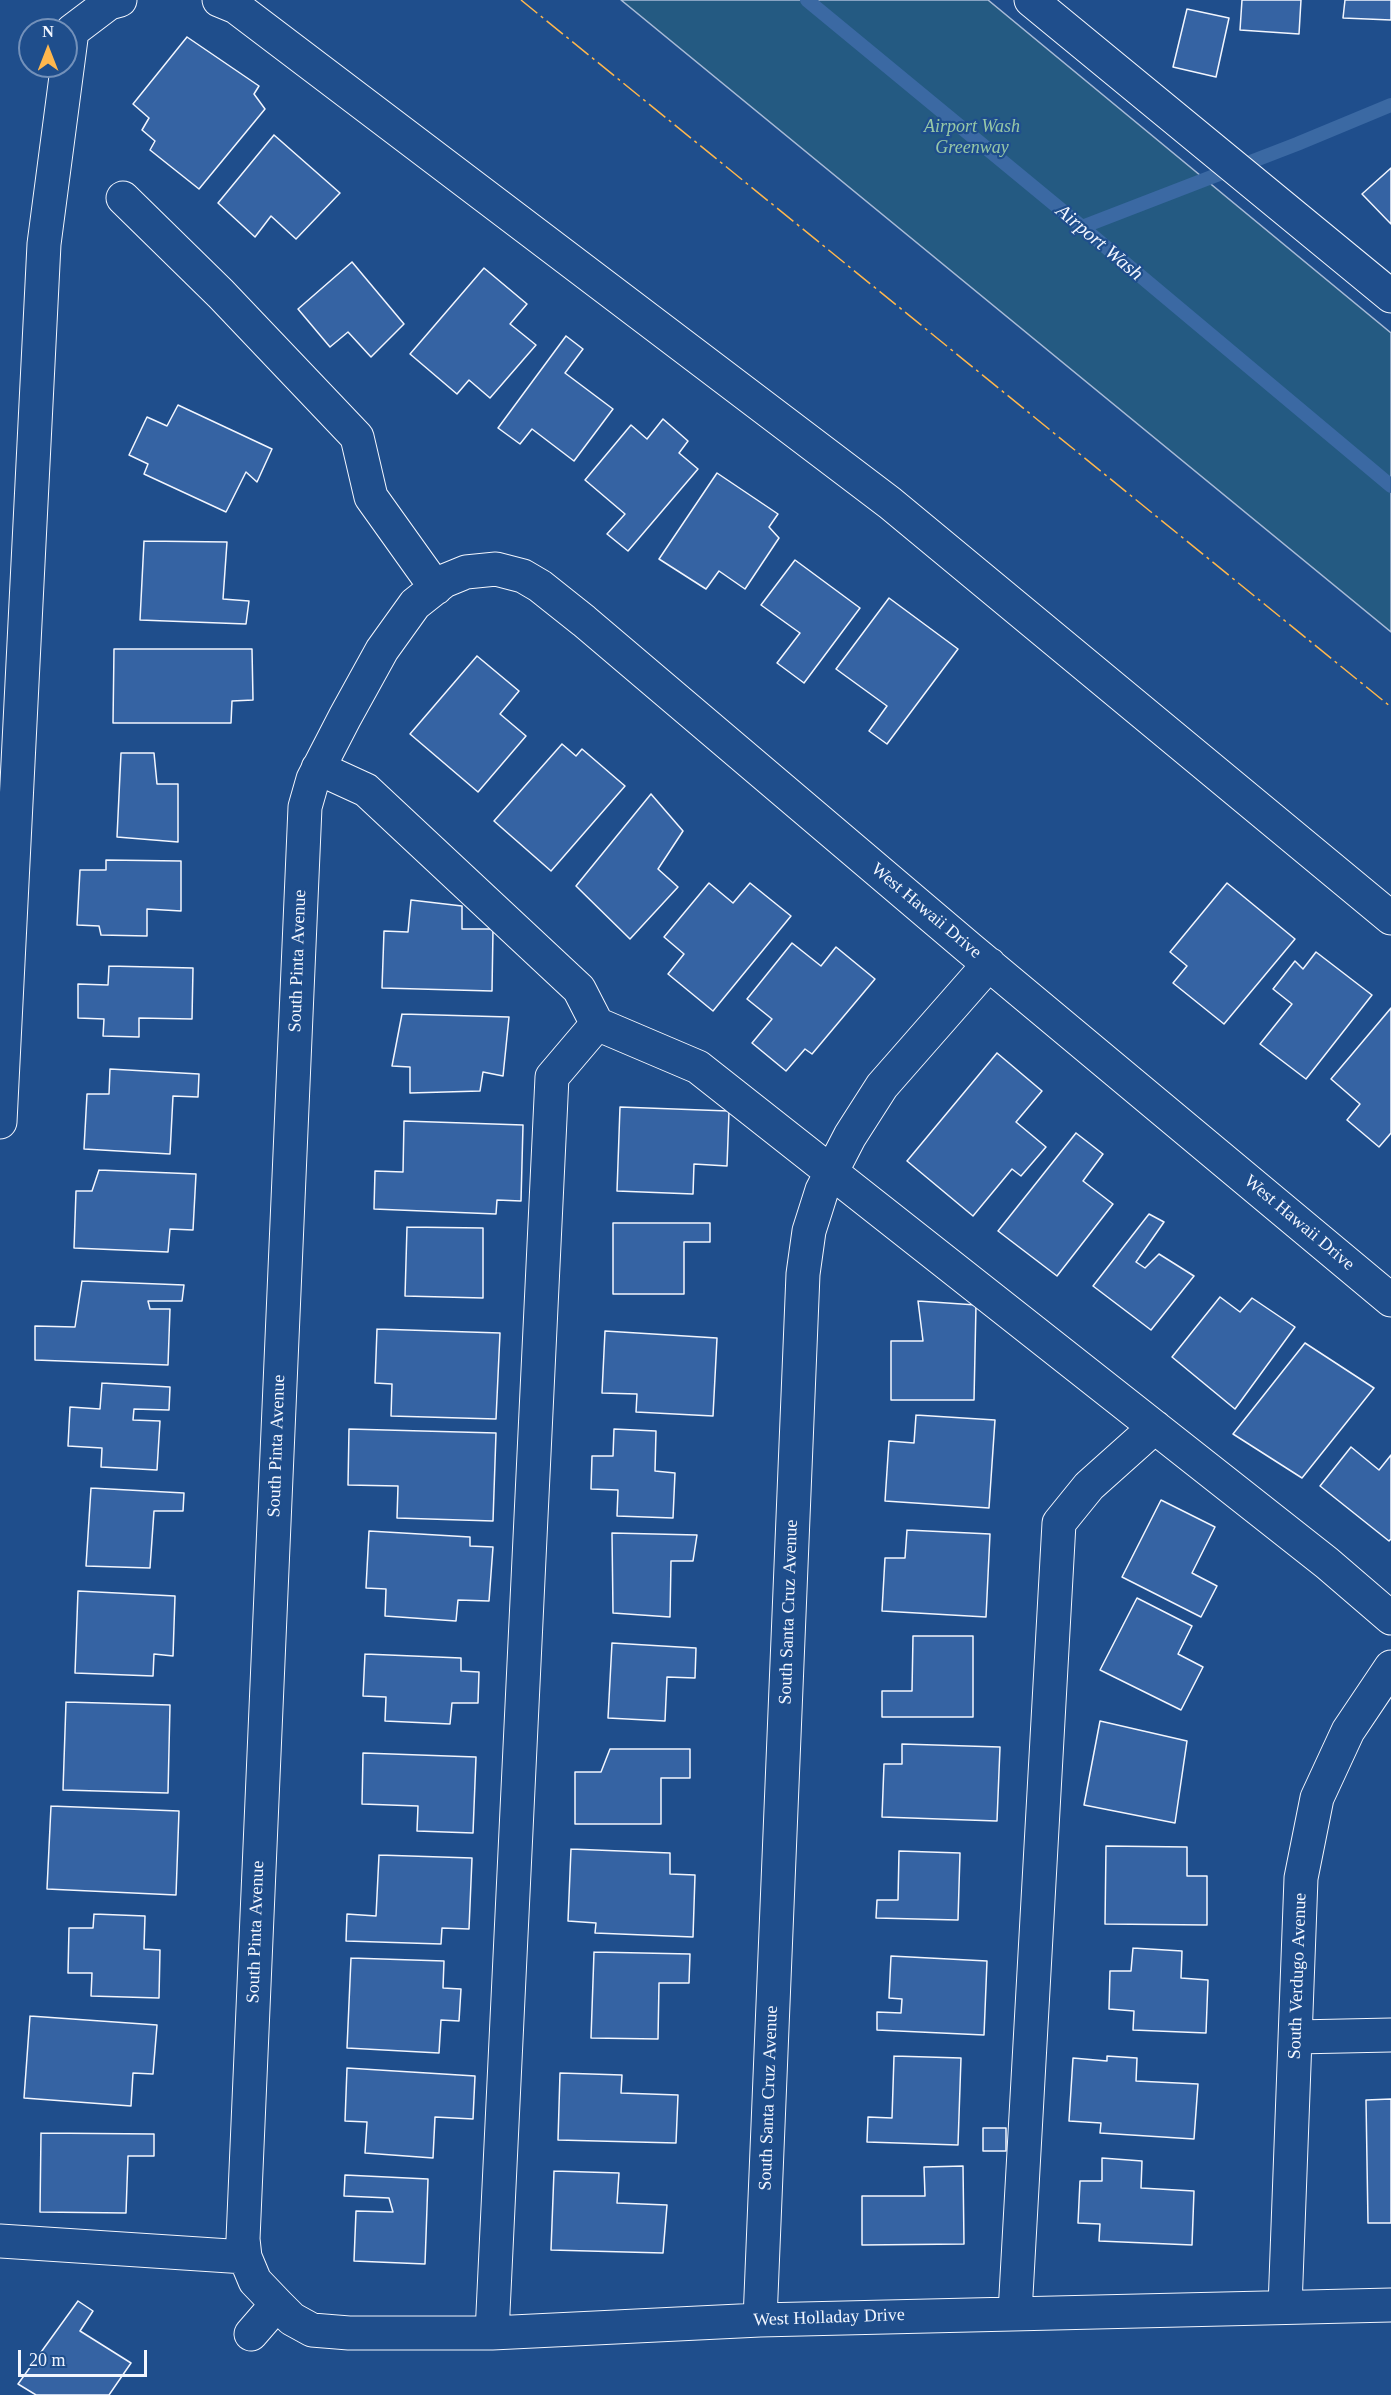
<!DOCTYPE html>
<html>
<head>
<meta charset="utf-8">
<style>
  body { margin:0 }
  #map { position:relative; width:1391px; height:2395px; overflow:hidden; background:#1f4e8c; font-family:"Times New Roman",serif }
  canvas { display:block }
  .north { position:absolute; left:18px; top:18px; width:60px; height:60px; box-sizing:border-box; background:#1f4e8c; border:2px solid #7391ba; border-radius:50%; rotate:0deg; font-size:16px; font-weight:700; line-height:24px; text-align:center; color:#f2f6ff }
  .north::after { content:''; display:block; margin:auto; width:21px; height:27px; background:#ffb74d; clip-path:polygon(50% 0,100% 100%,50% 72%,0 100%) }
  .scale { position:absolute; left:18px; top:2350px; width:129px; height:27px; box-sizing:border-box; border:3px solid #f2f6ff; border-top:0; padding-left:8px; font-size:18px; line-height:21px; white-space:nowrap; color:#f2f6ff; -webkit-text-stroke:4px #1f4e8c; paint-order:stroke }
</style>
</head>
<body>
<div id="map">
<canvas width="1391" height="2395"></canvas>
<div class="north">N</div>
<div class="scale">20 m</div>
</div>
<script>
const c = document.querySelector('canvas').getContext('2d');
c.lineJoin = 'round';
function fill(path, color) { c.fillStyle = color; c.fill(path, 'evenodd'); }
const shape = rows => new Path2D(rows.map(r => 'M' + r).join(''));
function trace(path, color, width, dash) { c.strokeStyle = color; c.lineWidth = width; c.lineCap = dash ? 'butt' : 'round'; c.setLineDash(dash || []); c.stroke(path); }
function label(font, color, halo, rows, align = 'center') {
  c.font = font + ' "Times New Roman",serif'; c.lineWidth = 4.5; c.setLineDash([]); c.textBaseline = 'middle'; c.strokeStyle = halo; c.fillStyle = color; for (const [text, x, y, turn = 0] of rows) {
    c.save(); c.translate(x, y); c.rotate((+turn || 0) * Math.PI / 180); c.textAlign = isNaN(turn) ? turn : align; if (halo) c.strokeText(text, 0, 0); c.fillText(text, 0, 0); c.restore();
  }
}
const green = shape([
  [621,0,988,0,1391,333,1391,632,621,0]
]);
fill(green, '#245a82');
trace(green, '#a8bbd7', 1.5);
trace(shape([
  [807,0,1082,227,1391,486],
  [1082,227,1297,144,1391,105]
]), '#3b69a3', 14);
const building = shape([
  [1242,0,1301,0,1299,34,1240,30,1242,0],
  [1345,0,1391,0,1391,20,1343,18,1345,0],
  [1187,9,1229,18,1216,77,1173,67,1187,9],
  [187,37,259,86,254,94,265,109,199,189,150,150,155,141,142,130,149,118,133,104,187,37],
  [274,135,340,193,296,239,271,216,255,237,218,203,274,135],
  [1391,168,1391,224,1362,194,1391,168],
  [352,262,404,324,371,357,348,332,330,347,298,309,352,262],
  [484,268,527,304,510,324,536,345,490,398,469,380,457,394,410,354,484,268],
  [566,336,583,349,565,373,613,409,574,461,532,429,520,444,498,428,566,336],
  [178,405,272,449,257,482,246,472,226,512,144,474,148,464,129,455,147,417,167,426,178,405],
  [663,419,688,441,679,453,698,469,628,551,607,534,625,514,585,480,631,425,647,439,663,419],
  [717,473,778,514,769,527,779,538,745,589,719,571,706,589,659,559,717,473],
  [144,541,227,542,223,599,249,601,246,624,140,620,144,541],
  [795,560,860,608,804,683,777,663,800,633,761,605,795,560],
  [889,598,958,649,887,744,869,731,887,706,836,669,889,598],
  [114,649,252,649,253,700,232,701,231,723,113,723,114,649],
  [477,656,519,691,500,714,526,736,478,792,410,734,477,656],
  [562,744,576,756,582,749,625,786,551,871,494,821,562,744],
  [121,753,154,753,157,784,178,784,178,842,117,837,121,753],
  [651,794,683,831,658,869,678,887,630,939,576,886,651,794],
  [106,860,181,861,181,911,147,909,147,936,101,935,99,926,77,925,80,870,106,870,106,860],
  [709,883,733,903,750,883,791,916,713,1011,668,974,684,954,664,937,709,883],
  [1227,883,1295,939,1224,1024,1173,983,1187,966,1170,952,1227,883],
  [411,900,462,906,462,929,493,929,492,991,382,988,384,931,408,932,411,900],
  [792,943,821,966,836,947,875,979,812,1054,805,1049,786,1071,752,1043,772,1019,747,999,792,943],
  [1316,952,1372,995,1306,1079,1260,1044,1292,1004,1273,989,1295,961,1303,969,1316,952],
  [109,966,193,968,192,1019,139,1018,139,1037,103,1036,104,1019,78,1018,78,984,108,985,109,966],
  [1391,1008,1391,1133,1379,1147,1347,1120,1360,1104,1331,1079,1391,1008],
  [402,1014,509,1017,503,1076,483,1072,480,1091,410,1093,410,1067,392,1066,402,1014],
  [997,1053,1042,1091,1016,1122,1046,1147,1021,1176,1012,1169,973,1216,907,1161,997,1053],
  [110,1069,199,1074,198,1097,173,1096,170,1154,84,1149,87,1094,109,1094,110,1069],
  [620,1107,729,1111,727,1166,694,1164,693,1194,617,1191,620,1107],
  [404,1121,523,1125,521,1201,497,1200,496,1214,374,1209,375,1171,403,1172,404,1121],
  [1076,1133,1103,1154,1083,1181,1113,1204,1057,1276,998,1231,1076,1133],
  [99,1170,196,1174,193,1230,170,1229,168,1252,74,1248,76,1191,92,1191,99,1170],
  [1149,1214,1164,1222,1136,1262,1145,1268,1159,1254,1194,1276,1151,1330,1093,1286,1149,1214],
  [613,1223,710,1223,710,1242,684,1242,684,1294,613,1294,613,1223],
  [407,1227,483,1228,483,1298,405,1296,407,1227],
  [82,1281,184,1285,182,1301,148,1301,150,1309,170,1309,168,1365,35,1360,35,1326,75,1327,82,1281],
  [1220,1297,1240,1312,1252,1298,1295,1327,1235,1409,1172,1357,1220,1297],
  [918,1301,976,1305,974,1400,891,1400,891,1341,923,1341,918,1301],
  [377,1329,500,1333,496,1419,391,1416,392,1384,375,1383,377,1329],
  [605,1331,717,1338,713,1416,636,1412,637,1394,602,1393,605,1331],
  [1305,1343,1374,1388,1302,1478,1233,1434,1305,1343],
  [102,1383,170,1387,169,1410,134,1409,133,1420,160,1421,157,1470,101,1467,102,1448,68,1446,70,1407,100,1409,102,1383],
  [916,1415,995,1420,989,1508,885,1501,889,1441,914,1443,916,1415],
  [349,1429,496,1433,493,1521,397,1518,398,1486,348,1485,349,1429],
  [614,1429,656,1431,655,1471,675,1473,673,1518,617,1516,618,1490,591,1489,592,1456,613,1456,614,1429],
  [1351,1447,1379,1470,1391,1455,1391,1539,1389,1541,1320,1486,1351,1447],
  [91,1488,184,1493,183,1511,154,1511,150,1568,86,1566,91,1488],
  [1161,1500,1215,1527,1192,1573,1217,1586,1201,1617,1122,1577,1161,1500],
  [907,1530,990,1534,986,1617,882,1611,885,1558,905,1558,907,1530],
  [369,1531,470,1537,470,1546,493,1547,489,1601,458,1600,456,1621,385,1616,386,1589,366,1588,369,1531],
  [612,1533,697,1535,693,1561,671,1561,670,1617,613,1613,612,1533],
  [78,1591,175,1596,173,1656,154,1654,153,1676,75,1673,78,1591],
  [1137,1598,1192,1626,1178,1654,1203,1667,1181,1710,1100,1670,1137,1598],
  [913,1636,973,1636,973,1717,882,1717,882,1691,912,1691,913,1636],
  [612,1643,696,1648,695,1678,667,1677,665,1721,608,1718,612,1643],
  [365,1654,461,1658,461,1671,479,1672,478,1703,452,1703,450,1724,385,1721,386,1697,363,1696,365,1654],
  [66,1702,170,1705,168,1793,63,1790,66,1702],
  [1100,1721,1187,1741,1175,1823,1084,1805,1100,1721],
  [902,1744,1000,1747,997,1821,882,1817,884,1764,902,1764,902,1744],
  [610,1749,690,1749,690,1778,661,1778,661,1824,575,1824,575,1772,601,1772,610,1749],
  [363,1753,476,1757,473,1833,417,1831,418,1806,362,1804,363,1753],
  [51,1806,179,1811,176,1895,47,1889,51,1806],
  [1106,1846,1187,1847,1187,1876,1207,1876,1207,1925,1105,1924,1106,1846],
  [571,1849,670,1853,670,1874,695,1875,693,1937,595,1933,596,1923,568,1921,571,1849],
  [899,1851,960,1853,958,1920,876,1918,877,1900,898,1900,899,1851],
  [379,1855,472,1858,469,1929,442,1928,441,1944,346,1941,347,1914,376,1916,379,1855],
  [94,1914,145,1916,144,1949,160,1950,159,1998,91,1996,92,1973,68,1973,69,1928,93,1928,94,1914],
  [1133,1948,1182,1951,1181,1978,1208,1980,1206,2033,1133,2030,1134,2011,1109,2009,1110,1971,1131,1971,1133,1948],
  [594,1952,690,1954,689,1983,659,1983,658,2039,591,2038,594,1952],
  [891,1956,987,1961,984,2035,877,2030,877,2012,901,2013,902,1999,889,1998,891,1956],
  [351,1958,444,1961,443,1988,461,1989,459,2021,441,2020,439,2053,347,2048,351,1958],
  [30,2016,157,2025,153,2074,133,2073,131,2106,24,2098,30,2016],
  [894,2056,961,2058,958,2145,867,2142,868,2117,892,2118,894,2056],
  [1107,2056,1137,2058,1136,2081,1198,2084,1194,2139,1100,2133,1101,2123,1069,2121,1073,2058,1107,2061,1107,2056],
  [347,2068,475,2076,473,2119,435,2117,433,2158,365,2153,367,2122,345,2121,347,2068],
  [560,2073,622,2075,621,2093,678,2095,676,2143,558,2140,560,2073],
  [1391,2099,1391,2223,1368,2223,1366,2100,1391,2099],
  [983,2128,1006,2128,1006,2151,983,2151,983,2128],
  [41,2133,154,2134,154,2156,128,2156,126,2213,40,2212,41,2133],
  [1102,2158,1142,2161,1141,2188,1194,2191,1192,2245,1099,2241,1100,2224,1078,2223,1080,2181,1102,2181,1102,2158],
  [963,2166,964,2244,862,2245,862,2196,925,2196,924,2167,963,2166],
  [554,2171,619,2173,617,2203,667,2205,663,2253,551,2250,554,2171],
  [345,2175,428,2179,425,2264,354,2261,356,2211,393,2212,389,2198,344,2196,345,2175],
  [78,2301,93,2311,80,2331,131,2363,109,2395,36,2395,18,2384,78,2301]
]);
fill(building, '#3563a3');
trace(building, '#f2f6ff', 1.5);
const minor = shape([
  [219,0,236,7,890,503,1391,918],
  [1031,0,1391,296],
  [123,198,221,294,357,437,371,497,436,588],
  [318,768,366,790,579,989,597,1024,552,1077,492,2333],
  [597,1024,698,1067,1327,1563,1391,1618],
  [0,1122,44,244,72,31,109,3,120,0],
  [1296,2037,1391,2035],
  [0,2241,245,2257],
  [277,2304,292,2319,312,2330,349,2333,492,2333,760,2320,1391,2305],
  [1285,2307,1301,1878,1317,1798,1348,1731,1391,1667],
  [1015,2313,1059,1523,1089,1486,1155,1427],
  [760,2320,803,1274,809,1231,822,1190,850,1136,882,1086,989,964],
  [251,2334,277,2304,255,2281,245,2257,243,2239,305,807,313,779,345,717,382,650,415,604,444,581,466,572,496,569,523,576,540,586,584,621,969,948,1391,1300]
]);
trace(minor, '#f2f6ff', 35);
trace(minor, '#1f4e8c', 33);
trace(shape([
  [521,0,1391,707]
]), '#ffb74d', 1.5, [21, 4.5, 3, 4.5]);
label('italic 18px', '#97c8a6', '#1f4e8c', [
  ["Airport Wash",972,127],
  ["Greenway",972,148]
]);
label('18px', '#f2f6ff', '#1f4e8c', [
  ["West Hawaii Drive",926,911,40],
  ["South Pinta Avenue",298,961,-88],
  ["West Hawaii Drive",1299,1223,40],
  ["South Pinta Avenue",277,1446,-88],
  ["South Santa Cruz Avenue",789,1612,-88],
  ["South Pinta Avenue",256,1932,-88],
  ["South Verdugo Avenue",1298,1976,-88],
  ["South Santa Cruz Avenue",769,2098,-88],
  ["West Holladay Drive",829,2318,-2]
]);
label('italic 20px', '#f2f6ff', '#1f4e8c', [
  ["Airport Wash",1099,243,40]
]);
</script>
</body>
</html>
